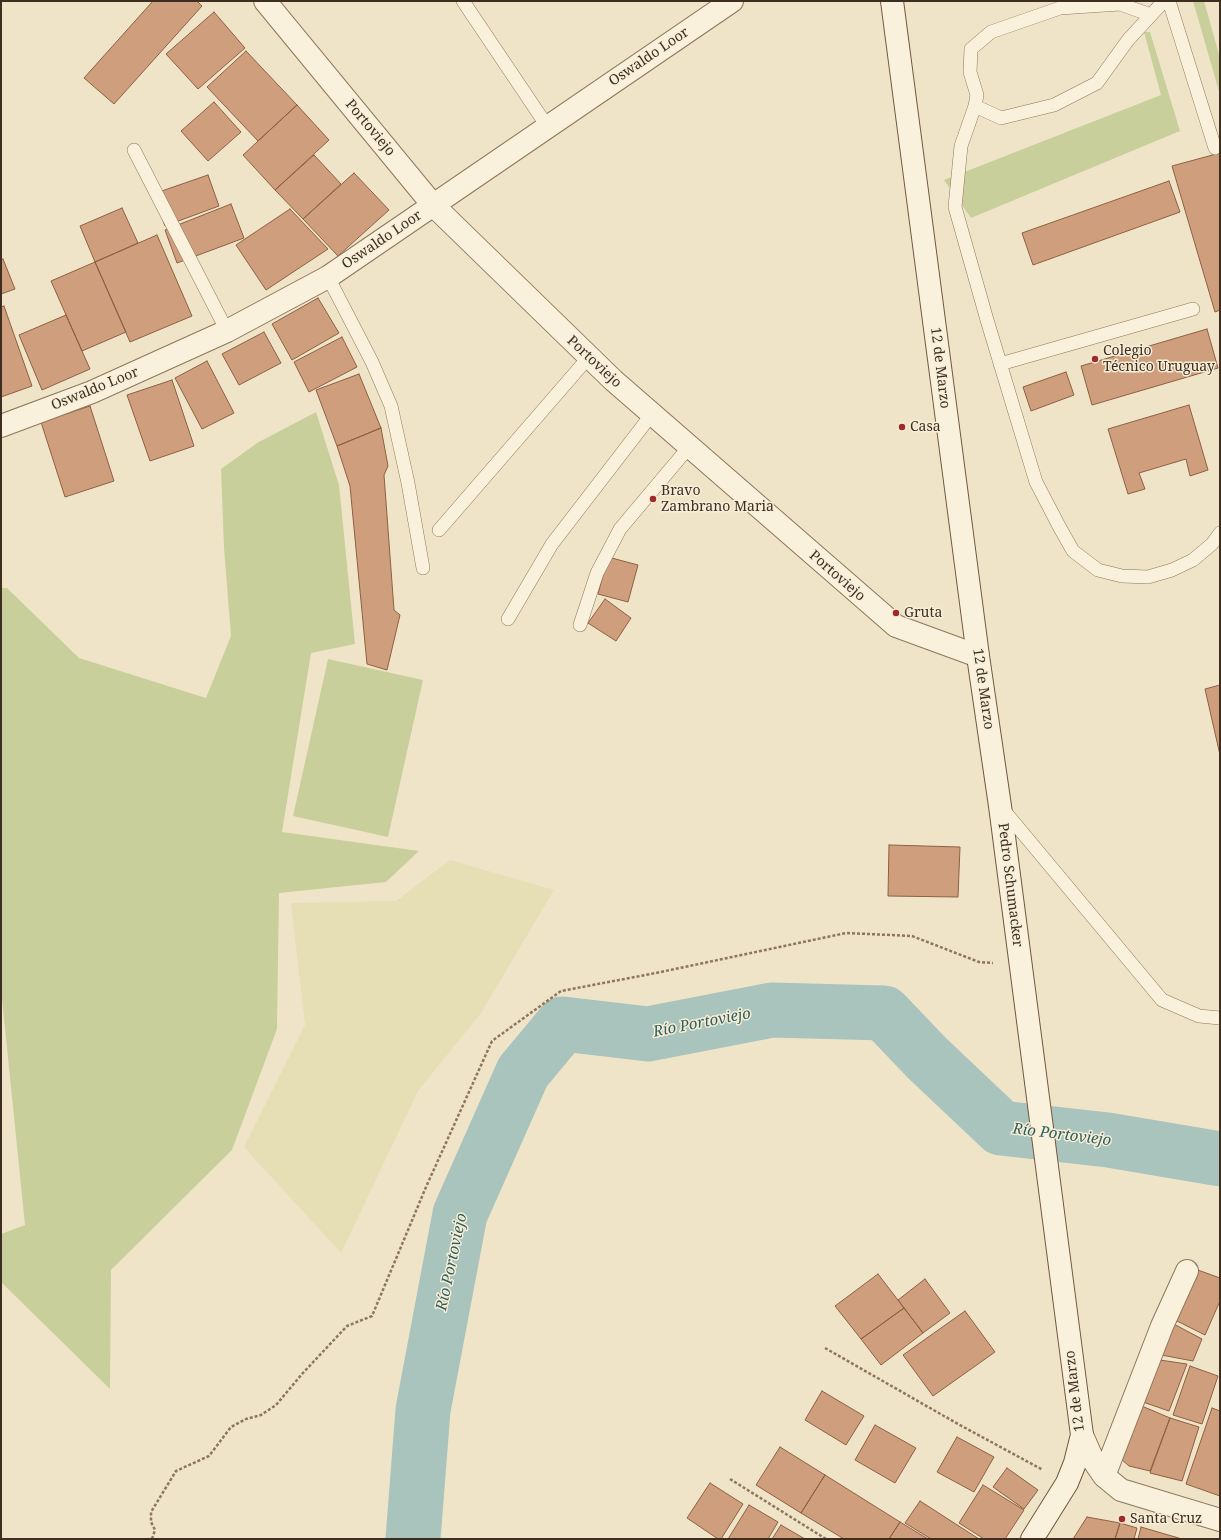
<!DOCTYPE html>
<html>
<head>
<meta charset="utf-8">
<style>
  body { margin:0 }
  #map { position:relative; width:1221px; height:1540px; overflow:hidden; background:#f0e4c8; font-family:"Noto Serif",serif }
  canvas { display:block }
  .frame { position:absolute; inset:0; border:2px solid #3d2e20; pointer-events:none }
</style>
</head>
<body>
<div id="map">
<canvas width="1221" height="1540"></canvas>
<div class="frame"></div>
</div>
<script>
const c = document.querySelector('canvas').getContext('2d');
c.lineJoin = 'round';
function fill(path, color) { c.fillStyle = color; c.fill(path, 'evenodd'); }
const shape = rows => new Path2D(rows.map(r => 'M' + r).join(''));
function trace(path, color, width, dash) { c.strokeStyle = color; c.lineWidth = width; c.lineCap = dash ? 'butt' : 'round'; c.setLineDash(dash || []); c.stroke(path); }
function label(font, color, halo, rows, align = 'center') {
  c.font = font + ' "Noto Serif",serif'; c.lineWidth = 3; c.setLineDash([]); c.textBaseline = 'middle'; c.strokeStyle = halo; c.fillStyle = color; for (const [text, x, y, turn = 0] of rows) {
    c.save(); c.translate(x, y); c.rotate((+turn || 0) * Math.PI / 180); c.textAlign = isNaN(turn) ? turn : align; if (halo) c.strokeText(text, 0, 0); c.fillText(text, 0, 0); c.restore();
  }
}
fill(shape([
  [450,860,554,890,481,1013,418,1091,341,1253,244,1147,305,1025,291,903,396,901]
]), '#e6deb5');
fill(shape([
  [1193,1,1204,1,1220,58,1220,95],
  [1144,32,1150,32,1180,131,971,218,944,180,1161,95],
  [316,412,339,485,355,644,311,653,282,832,419,851,386,882,279,893,277,1029,232,1150,111,1270,110,1389,1,1282,1,1234,25,1225,1,989,1,588,7,588,79,658,206,698,231,636,224,548,221,469,257,443],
  [328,659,423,680,388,837,293,816]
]), '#c9cf9b');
trace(shape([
  [413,1539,423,1410,460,1214,523,1072,563,1024,648,1034,772,1010,884,1013,927,1058,1001,1128,1108,1140,1220,1159]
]), '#a9c4bc', 55);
const building = shape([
  [153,1,197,1,202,6,114,104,84,78,153,1],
  [214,12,245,48,198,89,166,54,214,12],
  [246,51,297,105,258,141,207,87,246,51],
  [214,102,241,132,208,161,181,131,214,102],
  [297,105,329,140,275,190,243,155,297,105],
  [1220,153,1220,310,1215,312,1172,166,1220,153],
  [314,155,341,184,303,219,275,190,314,155],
  [354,173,389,210,338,256,303,219,354,173],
  [208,175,219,206,165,226,153,194,208,175],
  [1169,181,1180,212,1033,265,1022,233,1169,181],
  [231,204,244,238,177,263,165,230,231,204],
  [122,208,138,243,95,262,80,226,122,208],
  [290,209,328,249,266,290,236,245,290,209],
  [157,235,192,316,130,342,95,262,157,235],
  [3,259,15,289,1,294,1,260,3,259],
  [95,262,126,332,82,351,51,281,95,262],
  [318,298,339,333,292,360,272,324,318,298],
  [4,306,32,386,1,397,1,307,4,306],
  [66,315,90,369,42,390,19,335,66,315],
  [1207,329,1218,368,1092,405,1081,366,1207,329],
  [264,332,281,363,239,385,222,354,264,332],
  [342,337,357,367,309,392,294,362,342,337],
  [207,361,234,413,202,429,175,378,207,361],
  [1066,372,1074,395,1031,411,1023,387,1066,372],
  [359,374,381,428,337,446,316,390,359,374],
  [172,380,194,446,150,461,127,395,172,380],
  [1189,405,1208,470,1190,476,1186,459,1139,473,1145,489,1128,494,1108,429,1189,405],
  [90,406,114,481,65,497,41,422,90,406],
  [381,428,388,466,384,475,394,610,400,615,387,670,367,664,350,486,337,446,381,428],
  [608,557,638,565,628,602,598,594,608,557],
  [605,599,631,618,616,641,588,623,605,599],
  [1220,685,1220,755,1205,689,1220,685],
  [889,845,960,847,958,897,888,896,889,845],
  [1195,1269,1220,1278,1220,1301,1205,1335,1171,1318,1195,1269],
  [878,1274,904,1308,861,1339,835,1306,878,1274],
  [925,1279,950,1313,923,1333,898,1300,925,1279],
  [904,1308,923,1333,881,1365,861,1339,904,1308],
  [965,1311,995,1352,933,1396,903,1355,965,1311],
  [1168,1321,1202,1339,1193,1361,1156,1354,1168,1321],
  [1153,1359,1187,1364,1169,1411,1140,1401,1153,1359],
  [1190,1366,1218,1376,1202,1424,1173,1415,1190,1366],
  [822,1391,864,1416,846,1445,805,1420,822,1391],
  [1137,1404,1170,1418,1150,1471,1129,1466,1121,1459,1137,1404],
  [1212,1408,1220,1411,1220,1496,1186,1484,1212,1408],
  [1170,1418,1199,1427,1182,1481,1150,1473,1170,1418],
  [875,1425,916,1448,895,1483,855,1460,875,1425],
  [957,1437,994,1457,974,1492,937,1472,957,1437],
  [780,1447,825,1475,801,1513,756,1485,780,1447],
  [1007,1468,1038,1490,1024,1509,993,1487,1007,1468],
  [825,1475,900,1522,889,1539,844,1539,801,1513,825,1475],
  [710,1483,743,1504,721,1539,718,1539,687,1518,710,1483],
  [983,1485,1024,1510,1005,1539,984,1539,959,1523,983,1485],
  [920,1501,979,1539,931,1539,905,1523,920,1501],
  [749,1505,778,1522,768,1539,728,1539,749,1505],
  [1087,1517,1120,1523,1115,1539,1073,1539,1087,1517],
  [900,1522,928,1539,889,1539,900,1522],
  [1120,1523,1137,1528,1134,1539,1115,1539,1120,1523],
  [781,1525,805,1539,772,1539,781,1525],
  [1141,1527,1182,1539,1138,1539,1141,1527]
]);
fill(building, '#cf9f7d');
trace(building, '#8d5f41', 1);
const lane = shape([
  [463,1,547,126],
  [1169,1,1215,148],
  [1151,15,1120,4,1060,8,991,32,971,49,970,72,977,95,975,106,1001,118,1054,105,1097,83,1128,40,1164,1],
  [975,106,961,146,955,207,987,320,1036,482,1060,528,1073,551,1098,570,1122,576,1148,577,1172,570,1193,560,1212,544,1220,533],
  [134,150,227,331],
  [328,277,372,362,391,406,408,483,423,568],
  [1000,364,1193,309],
  [439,530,588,358],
  [508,619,552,544,652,414],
  [580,625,597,573,620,529,689,447],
  [1001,807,1162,1000,1199,1016,1220,1018]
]);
const street = shape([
  [265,1,433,205,613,380,896,626,978,656],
  [1,426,92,392,227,331,328,277,732,1],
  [1082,1435,1093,1460,1104,1476,1121,1490,1220,1520],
  [1104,1476,1162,1326,1187,1271]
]);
const secondary = shape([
  [892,1,978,656,1000,806,1082,1435,1075,1463,1067,1483,1032,1539]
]);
trace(lane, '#8d765c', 14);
trace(street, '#8d765c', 24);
trace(secondary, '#6f573f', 24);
trace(shape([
  [825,1348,958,1424,1043,1470],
  [730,1479,826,1539],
  [152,1539,155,1530,151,1522,151,1512,176,1471,209,1456,231,1427,246,1419,261,1415,276,1405,302,1374,347,1326,372,1316,426,1187,492,1041,561,991,656,973,846,933,912,936,979,962,993,963]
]), '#8d765c', 2.5, [3, 2]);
trace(lane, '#faf1dc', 13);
trace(street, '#faf1dc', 22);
trace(secondary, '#faf1dc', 22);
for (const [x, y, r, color] of [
  [1095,359,4,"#9e2a2b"],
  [902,427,4,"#9e2a2b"],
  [653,499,4,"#9e2a2b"],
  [896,613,4,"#9e2a2b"],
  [1122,1519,4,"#9e2a2b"]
]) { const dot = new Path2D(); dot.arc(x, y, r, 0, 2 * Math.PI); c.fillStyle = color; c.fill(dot); trace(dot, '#f7eed8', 1.5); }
label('14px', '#3d2e20', '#f7eed8', [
  ["Oswaldo Loor",649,57,-34],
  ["Portoviejo",370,128,50],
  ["Oswaldo Loor",382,240,-34],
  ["Portoviejo",594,362,43],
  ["12 de Marzo",940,368,83],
  ["Oswaldo Loor",95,389,-22],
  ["Portoviejo",837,576,41],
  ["12 de Marzo",983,689,82],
  ["Pedro Schumacker",1010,885,83],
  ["12 de Marzo",1075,1391,-97]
]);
label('14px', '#3d2e20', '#f7eed8', [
  ["Colegio",1103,351],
  ["Técnico Uruguay",1103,367],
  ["Casa",910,427],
  ["Bravo",661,491],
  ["Zambrano Maria",661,507],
  ["Gruta",904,613],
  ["Santa Cruz",1130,1519]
], 'left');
label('italic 15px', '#2f5d5a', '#f7eed8', [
  ["Río Portoviejo",702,1023,-11],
  ["Río Portoviejo",1062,1135,7],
  ["Río Portoviejo",452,1262,-78]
]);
</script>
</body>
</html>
